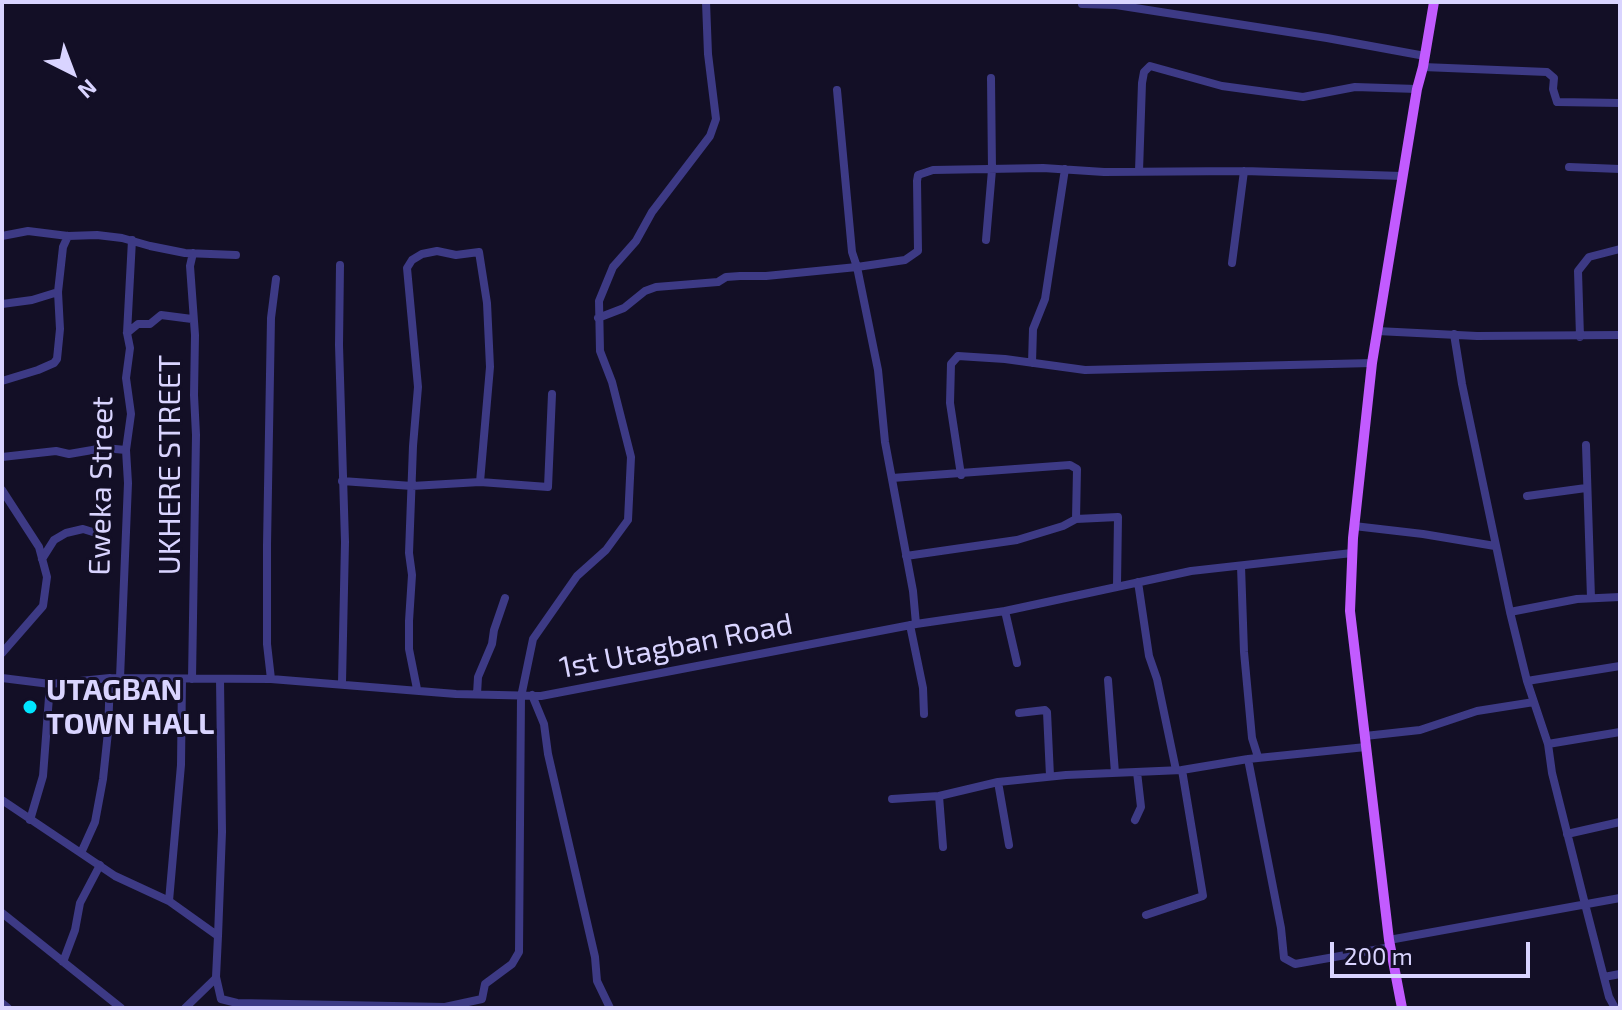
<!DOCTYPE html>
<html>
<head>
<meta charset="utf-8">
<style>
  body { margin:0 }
  #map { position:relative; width:1622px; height:1010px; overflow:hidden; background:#130f26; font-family:"Exo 2",sans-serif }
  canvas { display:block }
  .frame { position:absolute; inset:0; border:4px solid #d9d4ff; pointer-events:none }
  .north { position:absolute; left:32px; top:32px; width:80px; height:80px; -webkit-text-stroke:6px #130f26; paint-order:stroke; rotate:138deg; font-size:22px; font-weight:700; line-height:32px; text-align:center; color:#d9d4ff }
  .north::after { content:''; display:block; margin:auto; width:28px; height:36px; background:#d9d4ff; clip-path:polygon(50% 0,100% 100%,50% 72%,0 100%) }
  .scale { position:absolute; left:1330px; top:942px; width:200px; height:36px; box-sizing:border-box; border:4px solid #d9d4ff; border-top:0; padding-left:10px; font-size:24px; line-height:28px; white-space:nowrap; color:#d9d4ff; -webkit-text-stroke:6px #130f26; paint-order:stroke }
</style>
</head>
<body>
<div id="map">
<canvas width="1622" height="1010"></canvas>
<div class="frame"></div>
<div class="north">N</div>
<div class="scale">200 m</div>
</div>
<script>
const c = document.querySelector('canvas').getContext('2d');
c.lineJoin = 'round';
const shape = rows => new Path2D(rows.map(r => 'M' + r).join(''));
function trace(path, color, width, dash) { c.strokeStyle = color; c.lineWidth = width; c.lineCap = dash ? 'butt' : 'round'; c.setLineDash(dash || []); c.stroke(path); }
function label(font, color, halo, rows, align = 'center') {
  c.font = font + ' "Exo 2",sans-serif'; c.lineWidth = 6; c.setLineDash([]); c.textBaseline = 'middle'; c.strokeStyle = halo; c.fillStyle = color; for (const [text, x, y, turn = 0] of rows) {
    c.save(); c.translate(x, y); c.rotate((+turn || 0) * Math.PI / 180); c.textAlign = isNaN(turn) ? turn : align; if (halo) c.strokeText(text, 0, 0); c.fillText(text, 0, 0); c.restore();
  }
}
trace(shape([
  [1082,2,1082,4,1116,5,1327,38,1425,56],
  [1423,67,1547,72,1554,78,1553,89,1557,102,1620,103],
  [837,90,852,252,857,267,905,260,918,251,917,181,918,175,933,170,1043,168,1104,172,1244,171,1402,176],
  [1569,167,1620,169],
  [1139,171,1142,83,1144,72,1150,66,1222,86,1303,97,1355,87,1417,89],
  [2,236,28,231,68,236,97,235,122,238,150,246,185,253,236,255],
  [986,240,992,170,991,78],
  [1232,263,1244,171],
  [340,265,339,345,345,542,342,683],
  [2,304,32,300,58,292],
  [598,318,624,308,645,291,656,287,718,282,726,277,740,276,766,276,857,267,878,370,885,442,913,591,916,624],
  [1377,331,1477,336,1620,335],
  [127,333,138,324,150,324,161,315,192,319],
  [1454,334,1462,384,1510,612,1527,681,1548,744,1552,773,1585,904,1609,997,1615,1008],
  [1580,337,1578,271,1589,257,1620,249],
  [1032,363,1033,329,1045,299,1065,169],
  [2,381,38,370,54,363,57,359,60,329,58,292,63,247,68,236],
  [1586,445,1591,598],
  [2,457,56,451,69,454,104,448,126,450],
  [961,475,950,403,951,364,958,356,1005,359,1085,370,1372,363],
  [892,478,1070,465,1077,469,1076,519],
  [342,481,412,486,480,482,548,487,552,394],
  [2,490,39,547,47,577,43,606,2,653],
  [1527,496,1586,488],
  [1354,526,1423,534,1495,546],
  [906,556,1017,540,1063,526,1076,519,1118,517,1117,585],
  [42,559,54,540,66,533,83,529,96,533],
  [1241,566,1244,652,1252,738,1258,757],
  [1138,582,1149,656,1157,679,1176,770],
  [1005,611,1017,663],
  [1510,612,1577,599,1620,597],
  [910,625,923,688,924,714],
  [2,678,50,684,110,678,271,679,456,694,541,696,916,624,1005,611,1191,571,1352,553],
  [120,678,128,483,126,450,131,414,126,378,130,348,127,333,132,240],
  [192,679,196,435,194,395,195,335,190,266,193,253],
  [271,679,267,644,267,545,271,318,276,279],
  [1108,680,1115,773],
  [1527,681,1620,666],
  [417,689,409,649,409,621,412,575,409,553,413,446,418,387,407,268,412,260,422,254,437,251,456,255,479,252,487,303,490,367,480,482],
  [477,694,478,677,492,644,494,630,505,598],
  [532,695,544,724,548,754,595,957,597,981,610,1008],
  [1019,713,1045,710,1047,712,1050,776],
  [1365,736,1420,730,1477,711,1534,702],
  [1548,744,1620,732],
  [1248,759,1281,928,1284,958,1295,964,1391,947],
  [998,782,1009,845],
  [939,796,943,847],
  [892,799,939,796,998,782,1066,775,1182,770,1248,759,1366,747],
  [2,800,115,876,169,901,218,936,216,977,221,999,237,1003,445,1007,482,999,485,984,512,964,519,952,521,697,533,639,577,576,606,550,628,520,631,457,612,382,600,351,599,301,613,267,636,241,652,212,710,136,716,119,708,54,706,2],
  [30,820,43,776,50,684],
  [1135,820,1141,807,1137,772],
  [1567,834,1620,822],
  [81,853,95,822,103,779,108,732,110,678],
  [169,901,181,765,182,679],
  [2,913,121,1008],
  [1146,915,1203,896,1182,770],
  [218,936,222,832,220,679],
  [1389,940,1620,898],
  [63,962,75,930,80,903,100,865],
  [1604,977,1620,974],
  [2,1003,8,1008],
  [185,1008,216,978]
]), '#3d3a85', 8);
trace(shape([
  [1402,1008,1389,940,1350,611,1353,538,1372,363,1417,89,1423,67,1434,2]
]), '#c25bff', 10);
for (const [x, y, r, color] of [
  [30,707,8,"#00e5ff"]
]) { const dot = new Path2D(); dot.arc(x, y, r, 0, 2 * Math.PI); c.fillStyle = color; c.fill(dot); trace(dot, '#130f26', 3); }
label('30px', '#d9d4ff', '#130f26', [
  ["UKHERE STREET",170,465,-90],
  ["Eweka Street",101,486,-89],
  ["1st Utagban Road",676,646,-11]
]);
label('bold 30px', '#d9d4ff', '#130f26', [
  ["UTAGBAN",46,690],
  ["TOWN HALL",46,724]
], 'left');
</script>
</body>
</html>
